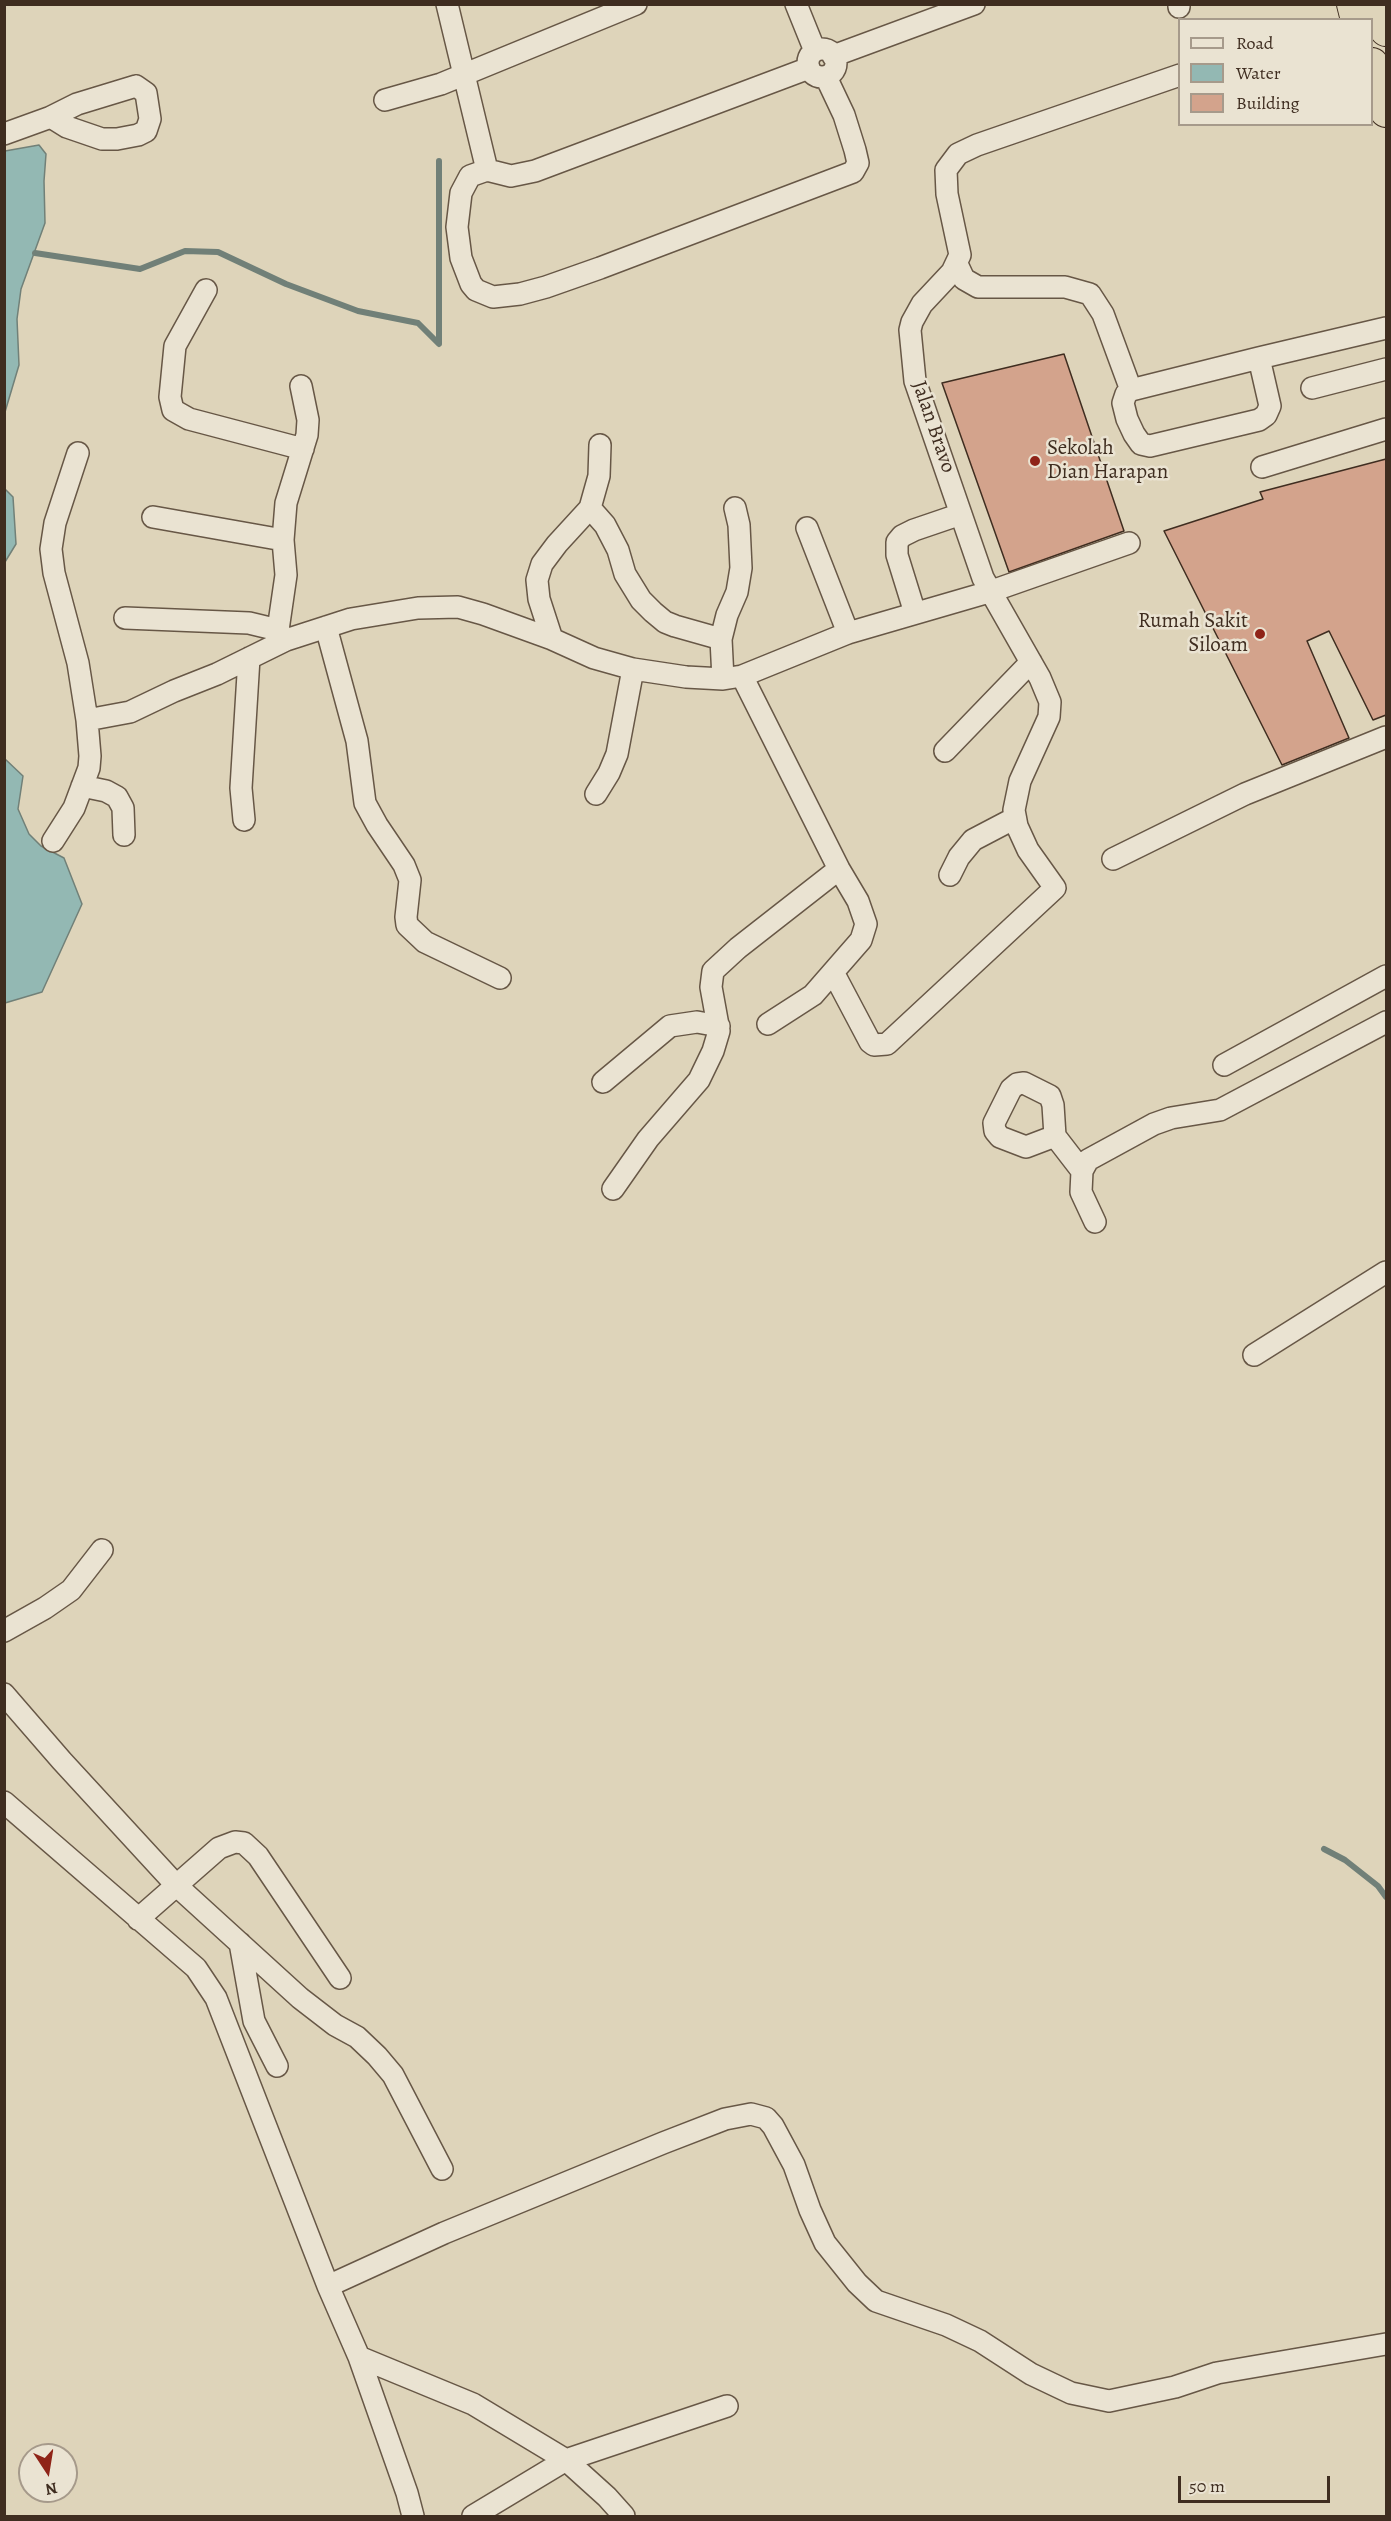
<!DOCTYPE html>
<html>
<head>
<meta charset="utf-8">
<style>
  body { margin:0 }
  #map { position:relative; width:1391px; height:2521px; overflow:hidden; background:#ded4ba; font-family:Alegreya,serif }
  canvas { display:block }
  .frame { position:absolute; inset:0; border:6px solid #3f2d20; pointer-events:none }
  .legend { position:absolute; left:1178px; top:18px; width:195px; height:108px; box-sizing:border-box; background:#eae3d2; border:2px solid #a69a8b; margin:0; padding:8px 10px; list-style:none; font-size:18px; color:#3f2d20 }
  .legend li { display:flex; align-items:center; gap:12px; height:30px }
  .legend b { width:30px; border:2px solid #a69a8b }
  .north { position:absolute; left:18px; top:2443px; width:60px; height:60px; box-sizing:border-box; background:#eae3d2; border:2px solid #a69a8b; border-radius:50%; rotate:168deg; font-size:16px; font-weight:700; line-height:24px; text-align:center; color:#3f2d20 }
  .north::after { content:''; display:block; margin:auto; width:21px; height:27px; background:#8f2418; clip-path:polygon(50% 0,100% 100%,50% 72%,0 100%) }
  .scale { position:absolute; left:1178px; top:2476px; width:152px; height:27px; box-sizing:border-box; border:3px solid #3f2d20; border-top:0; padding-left:8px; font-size:18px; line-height:21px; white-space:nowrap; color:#3f2d20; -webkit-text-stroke:4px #eae3d2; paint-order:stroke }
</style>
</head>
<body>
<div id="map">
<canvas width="1391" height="2521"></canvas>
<div class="frame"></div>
<ul class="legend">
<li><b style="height:8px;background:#eae3d2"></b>Road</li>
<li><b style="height:16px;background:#93b8b3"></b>Water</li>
<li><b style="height:16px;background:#d3a38c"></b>Building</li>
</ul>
<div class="north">N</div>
<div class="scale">50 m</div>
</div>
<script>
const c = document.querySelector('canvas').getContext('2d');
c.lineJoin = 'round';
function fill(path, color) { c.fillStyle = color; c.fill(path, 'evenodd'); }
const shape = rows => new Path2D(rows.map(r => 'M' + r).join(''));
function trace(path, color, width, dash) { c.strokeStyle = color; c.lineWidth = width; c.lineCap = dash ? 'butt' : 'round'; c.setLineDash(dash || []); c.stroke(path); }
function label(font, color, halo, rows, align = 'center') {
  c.font = font + ' Alegreya,serif'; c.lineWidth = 5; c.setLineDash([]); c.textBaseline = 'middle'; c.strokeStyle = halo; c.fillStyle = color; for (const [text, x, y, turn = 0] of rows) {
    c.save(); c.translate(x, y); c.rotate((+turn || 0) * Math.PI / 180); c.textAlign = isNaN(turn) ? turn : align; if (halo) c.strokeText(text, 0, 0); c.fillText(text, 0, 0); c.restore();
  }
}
const water = shape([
  [39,145,46,154,44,181,45,223,21,289,17,319,19,365,5,412,5,151,39,145],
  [5,489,13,497,16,544,5,562,5,489],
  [4,758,23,776,18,809,29,834,41,846,64,858,82,904,42,992,5,1003,4,758]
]);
fill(water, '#93b8b3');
trace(water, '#718078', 1.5);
trace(shape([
  [35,253,140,269,185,251,218,252,286,284,358,311,418,323,439,344,439,161],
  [1324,1849,1345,1860,1378,1886,1386,1897]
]), '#718078', 6);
const building = shape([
  [1064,354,1124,531,1009,572,942,383,1064,354],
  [1386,459,1386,715,1373,720,1329,631,1307,641,1349,738,1282,765,1164,531,1263,499,1260,492,1386,459]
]);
fill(building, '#d3a38c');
trace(building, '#3f2d20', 1.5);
const minor = shape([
  [447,4,487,170],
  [796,4,815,51],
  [1179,4,1179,7],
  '808 63a14 14 0 1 1 28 0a14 14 0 1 1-28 0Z',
  [833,56,974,4],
  [809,68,535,171,511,176,487,170,470,176,461,193,457,227,461,258,471,284,476,290,493,297,520,294,546,287,600,268,853,172,858,163,855,150,844,115,826,77],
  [136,86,146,93,150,119,146,131,138,135,117,139,102,139,67,127,51,117,77,104,136,86],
  [385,100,441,84,636,4],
  [4,134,51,117],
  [957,264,964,279,978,287,1065,287,1090,294,1103,314,1131,390],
  [206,290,175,346,170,397,173,410,189,419,303,449],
  [1259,358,1270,406,1266,415,1259,420,1150,446,1141,444,1134,434,1127,419,1123,403,1126,394,1131,390,1259,358,1386,328],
  [1312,388,1386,369],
  [1262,467,1386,429],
  [590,508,605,525,618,550,625,574,641,600,653,612,665,622,675,626,721,639],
  [153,517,283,540],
  [807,528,848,633],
  [915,613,897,555,897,542,902,536,914,530,961,514],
  [125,618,249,623,278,630,285,640],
  [326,627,357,741,365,803,377,825,404,865,410,880,406,917,407,925,425,942,500,978],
  [278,630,286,575,283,540,286,503,307,435,308,420,301,386],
  [552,639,539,599,537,580,542,564,557,544,590,508,599,476,600,445],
  [742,676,839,869,858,901,866,924,861,940,813,995,768,1024],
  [723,679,721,639,727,615,737,592,741,568,739,525,735,508],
  [87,720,130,712,174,691,217,674,286,640,351,619,418,608,458,607,483,614,552,639,594,658,633,669,686,677,723,679,742,676,848,633,989,592,1129,543],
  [945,751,1031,662],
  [82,786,106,791,117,797,123,808,124,835],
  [596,794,609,773,617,754,633,669],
  [244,820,241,788,249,658],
  [53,841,74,808,89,768,90,756,87,720,78,663,54,573,51,549,55,523,78,453],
  [1113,859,1245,794,1386,737],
  [950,875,959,857,973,840,1015,818],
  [833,972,870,1042,874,1045,887,1044,1055,888,1028,850,1017,826,1014,810,1020,781,1049,717,1050,702,1040,678,983,578,915,381,910,330,912,322,922,304,952,272,960,255,947,194,946,170,958,154,977,145,1180,75],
  [1224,1065,1386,976],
  [603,1082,670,1026,697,1022,719,1026],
  [1055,1136,1026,1147,1000,1137,995,1131,994,1123,1011,1089,1017,1084,1024,1083,1050,1096,1053,1105,1055,1136,1082,1171],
  [613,1189,648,1139,699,1080,713,1051,719,1031,711,987,713,971,738,948,839,869],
  [1095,1222,1081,1192,1082,1171,1088,1160,1154,1124,1171,1118,1220,1110,1386,1022],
  [1254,1355,1386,1272],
  [4,1631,45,1608,71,1590,102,1550],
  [4,1694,62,1761,177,1886,300,1998,335,2025,357,2037,377,2056,393,2075,442,2169],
  [4,1802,196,1968,216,1998,328,2286,359,2357,407,2493,413,2516],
  [138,1919,219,1848,235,1842,244,1843,258,1856,340,1978],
  [240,1943,254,2021,277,2066],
  [328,2286,444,2233,663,2143,725,2119,751,2114,766,2118,773,2126,794,2165,810,2210,825,2243,857,2283,876,2301,946,2325,980,2341,1031,2374,1071,2393,1109,2401,1175,2387,1217,2373,1386,2344],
  [359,2357,473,2404,566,2460,607,2497,624,2516],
  [473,2516,566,2460,727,2406]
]);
const highway = shape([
  [1353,4,1357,20],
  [1378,4,1386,30],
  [1372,64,1386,111]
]);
trace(minor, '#675746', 24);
trace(highway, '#3f2d20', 34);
trace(minor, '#eae3d2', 21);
trace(highway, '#ded4ba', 32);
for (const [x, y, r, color] of [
  [1035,461,6,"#8f2418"],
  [1260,634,6,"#8f2418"]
]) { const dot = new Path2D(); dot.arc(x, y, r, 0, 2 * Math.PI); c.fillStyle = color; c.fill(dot); trace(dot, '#eae3d2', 2); }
label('21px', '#3f2d20', '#eae3d2', [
  ["Jalan Bravo",933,427,71]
]);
label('21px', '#3f2d20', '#eae3d2', [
  ["Sekolah",1047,449],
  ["Dian Harapan",1047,473],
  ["Rumah Sakit",1248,622,"right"],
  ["Siloam",1248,646,"right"]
], 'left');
</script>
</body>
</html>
